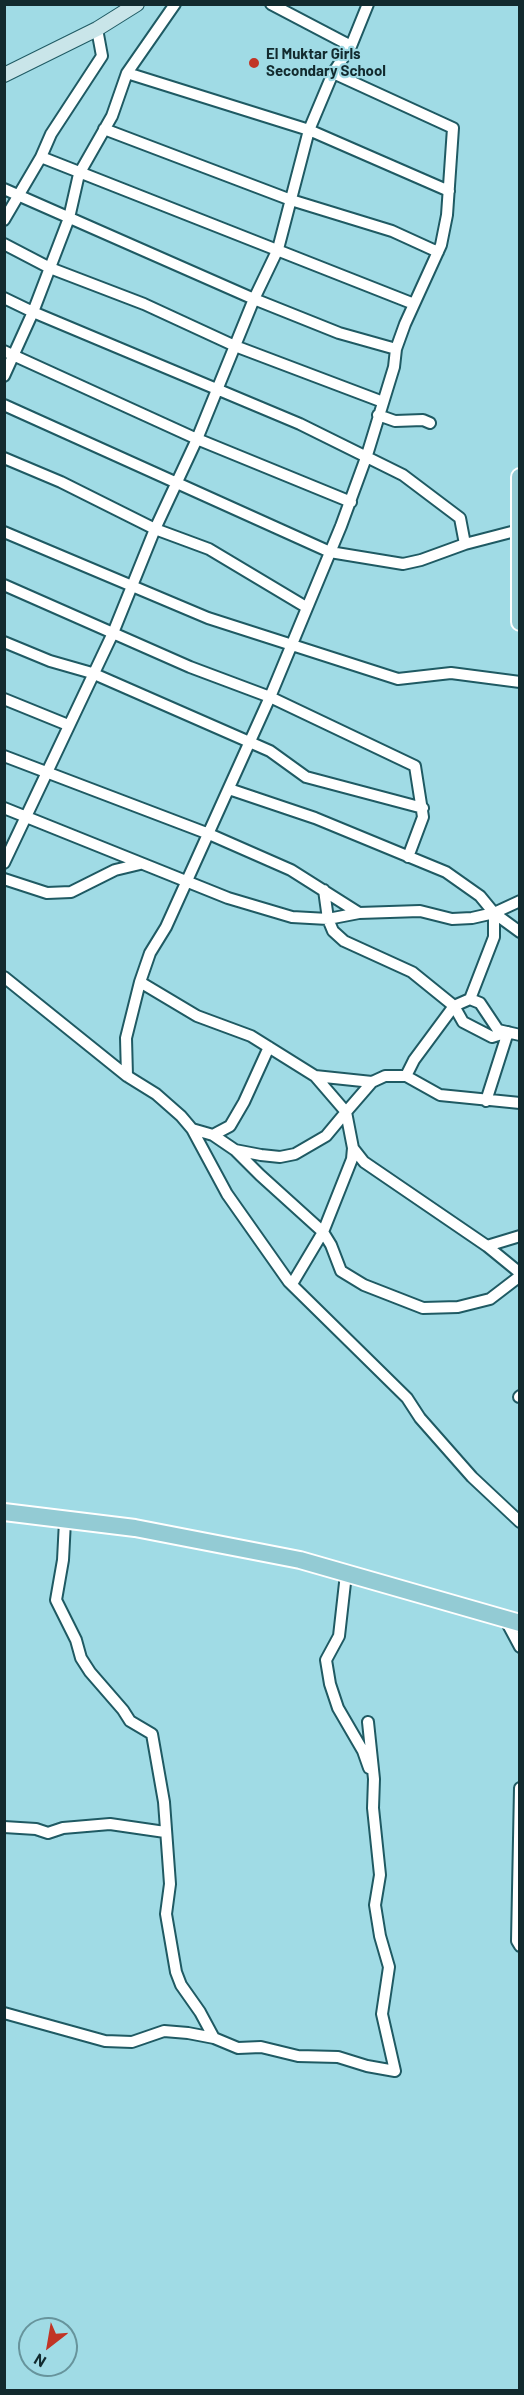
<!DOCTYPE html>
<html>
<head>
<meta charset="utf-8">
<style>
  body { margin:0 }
  #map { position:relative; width:524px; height:2395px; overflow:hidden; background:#a0dbe5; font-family:Barlow,sans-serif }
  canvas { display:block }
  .frame { position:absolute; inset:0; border:6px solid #122a2e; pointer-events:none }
  .north { position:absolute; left:18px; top:2317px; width:60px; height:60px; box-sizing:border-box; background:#a0dbe5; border:2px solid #67949c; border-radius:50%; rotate:211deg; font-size:16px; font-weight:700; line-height:24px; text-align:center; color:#122a2e }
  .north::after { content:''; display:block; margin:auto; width:21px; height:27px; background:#c13425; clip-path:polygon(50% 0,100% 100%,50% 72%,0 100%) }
</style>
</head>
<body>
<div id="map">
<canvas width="524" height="2395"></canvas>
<div class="frame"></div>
<div class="north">N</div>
</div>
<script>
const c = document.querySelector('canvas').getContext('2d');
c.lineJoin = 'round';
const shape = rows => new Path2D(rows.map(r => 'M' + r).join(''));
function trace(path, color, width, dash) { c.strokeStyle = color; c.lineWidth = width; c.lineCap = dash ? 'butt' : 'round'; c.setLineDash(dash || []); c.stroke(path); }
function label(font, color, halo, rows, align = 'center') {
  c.font = font + ' Barlow,sans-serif'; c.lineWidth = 4.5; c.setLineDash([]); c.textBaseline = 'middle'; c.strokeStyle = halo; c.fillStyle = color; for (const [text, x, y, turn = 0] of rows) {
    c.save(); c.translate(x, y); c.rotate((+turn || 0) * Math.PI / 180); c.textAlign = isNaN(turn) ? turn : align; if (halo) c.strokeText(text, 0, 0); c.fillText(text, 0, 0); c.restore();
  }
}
const street = shape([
  [271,4,351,46],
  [127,73,309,130,449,191],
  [104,129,291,200,392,231,438,252],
  [41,157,414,304],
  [4,189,254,299,339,333,396,349],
  [4,220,41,157,51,134,102,56,97,29],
  [4,244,50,268,144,304,235,346,383,402],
  [4,298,33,312,300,424,403,475,460,518,465,544],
  [4,351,197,439,351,502],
  [4,376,33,312,69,218,79,174,112,116,127,73,175,4],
  [4,405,330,552,403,564,421,560,465,544,519,530],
  [378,415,395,421,423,420,430,423],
  [4,458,61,482,155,529,209,549,306,607],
  [4,532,208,618,398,679,451,673,520,682],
  [4,585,190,667,270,697,415,766,423,817,408,857],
  [4,642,50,661,92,673,270,751,306,777,423,808],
  [4,699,68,725],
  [4,756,209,834,291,870,359,913,420,911,452,919,472,918,494,913,520,901],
  [229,789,315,818,446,872,480,896,494,913,520,932],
  [4,808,228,898,292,917,328,919,333,931,344,941,412,972,454,1006,463,1022,492,1037,508,1032,486,1101],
  [4,863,113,633,155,529,197,439,254,299,278,249,309,130,333,73,351,46,368,4],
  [4,879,47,893,71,892,115,870,140,864],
  [324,890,328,919,359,913],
  [4,977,127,1076,156,1094,181,1116,192,1129,227,1194,289,1282,407,1398,420,1418,472,1477,520,1522],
  [140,982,197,1016,251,1036,315,1076,346,1112,326,1136,295,1154,280,1157,261,1155,235,1150],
  [470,999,480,1003,498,1030,520,1035],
  [127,1076,126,1038,140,982,150,953,166,927,270,697,341,526,367,455,394,367,396,349,405,324,441,245,447,215,453,128,333,73],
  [315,1076,372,1082],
  [406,1076,440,1095,520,1103],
  [192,1129,213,1135,235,1150,260,1175,323,1232,331,1245,341,1271,364,1285,423,1308,458,1307,490,1299,520,1276],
  [213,1135,230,1126,244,1102,269,1047],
  [353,1148,346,1112,372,1082,385,1076,406,1076,414,1060,454,1006,470,999,494,937,494,913],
  [487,1246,520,1236],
  [292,1284,323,1232,352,1159,353,1148,364,1162,487,1246,520,1273],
  [519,1397,520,1396],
  [65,1521,63,1560,56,1600,76,1640,81,1658,90,1672,123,1710,130,1721,152,1734,164,1802,170,1884,166,1914,176,1972,181,1985,200,2012,214,2038],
  [346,1574,339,1636,326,1660,330,1684,338,1708,363,1751,369,1768],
  [505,1619,520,1647],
  [520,1788,517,1941,520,1946],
  [4,1827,36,1829,48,1833,63,1828,110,1824,165,1832],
  [4,2013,105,2041,132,2042,164,2031,188,2033,214,2038,238,2048,261,2047,298,2056,338,2057,367,2066,395,2071,382,2014,389,1967,380,1936,375,1905,380,1875,373,1808,374,1779,368,1722]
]);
const secondary = shape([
  [4,75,97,29,137,4]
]);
const primary = shape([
  [520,477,520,622],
  [4,1512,135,1528,300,1560,520,1623]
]);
trace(street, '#1f5a63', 14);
trace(secondary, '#1f5a63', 16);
trace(primary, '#fff', 20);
trace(street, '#fff', 10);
trace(secondary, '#c9e5e9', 14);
trace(primary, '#93cbd4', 16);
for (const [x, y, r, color] of [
  [254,63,6,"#c13425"]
]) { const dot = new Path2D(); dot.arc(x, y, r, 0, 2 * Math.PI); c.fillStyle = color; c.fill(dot); trace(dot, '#a0dbe5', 2); }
label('bold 15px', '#122a2e', '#a0dbe5', [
  ["El Muktar Girls",266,54],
  ["Secondary School",266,71]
], 'left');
</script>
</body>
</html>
